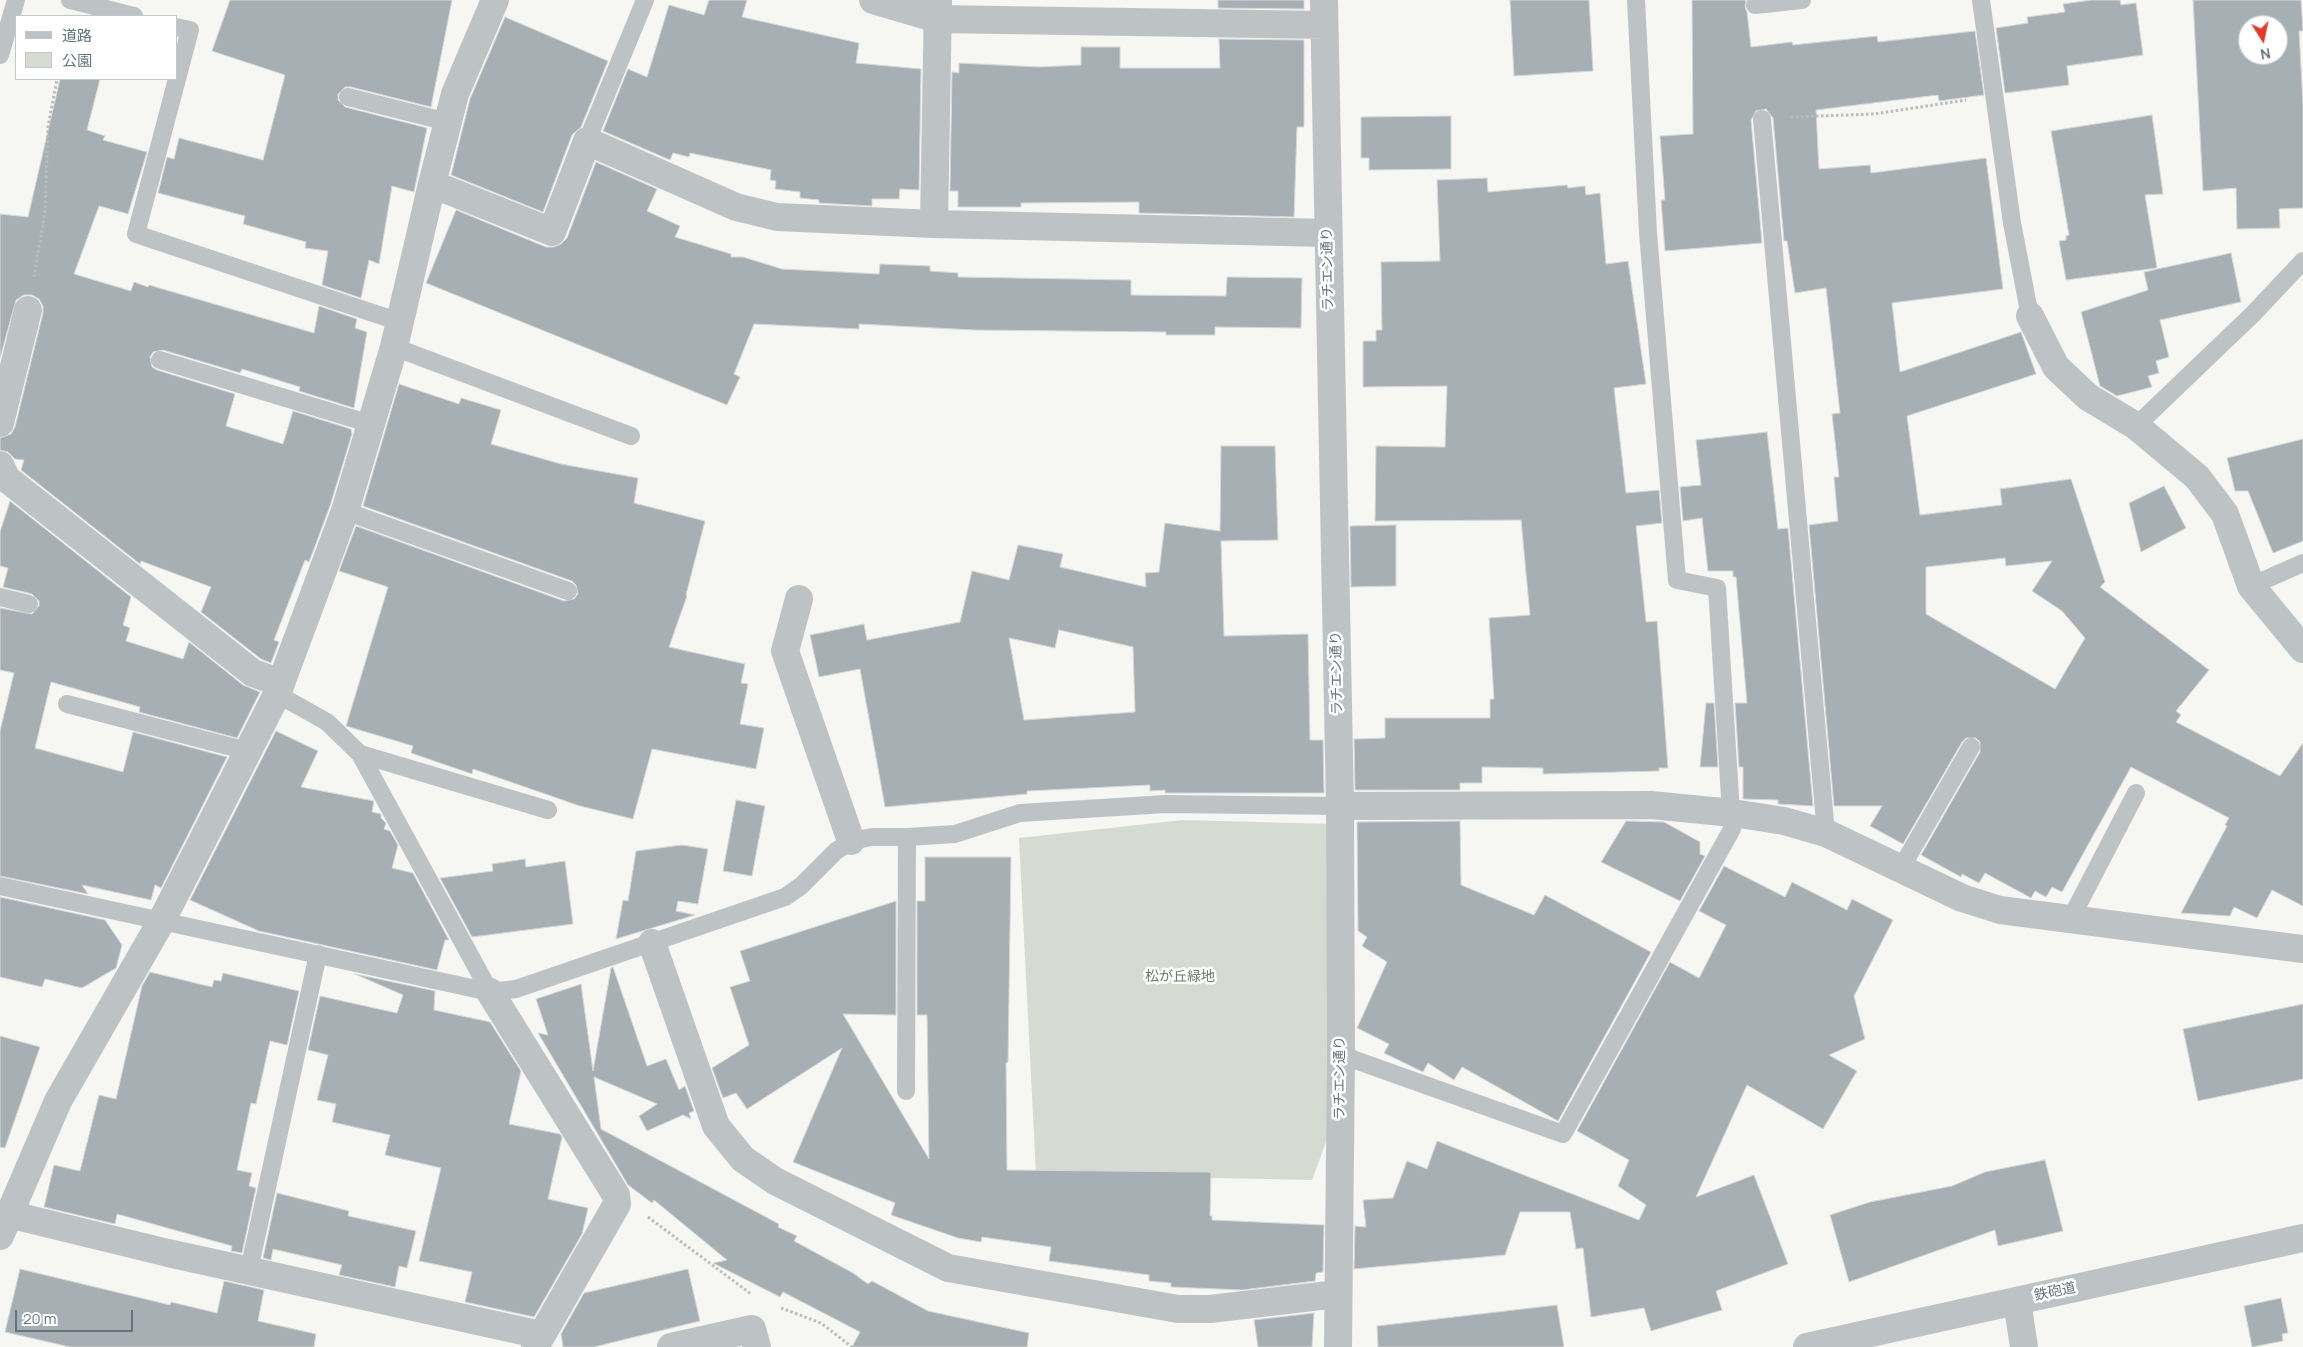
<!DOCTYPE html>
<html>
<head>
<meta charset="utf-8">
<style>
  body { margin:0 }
  #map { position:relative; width:2303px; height:1347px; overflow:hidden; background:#f6f6f3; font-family:Manrope,"Noto Sans JP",sans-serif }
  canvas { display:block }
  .legend { position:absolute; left:15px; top:15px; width:162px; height:65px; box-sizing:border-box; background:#fff; border:1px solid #c0c8cb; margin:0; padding:6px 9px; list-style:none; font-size:15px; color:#62757d }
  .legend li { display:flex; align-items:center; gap:10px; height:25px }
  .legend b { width:25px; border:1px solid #c0c8cb }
  .north { position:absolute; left:2238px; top:15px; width:50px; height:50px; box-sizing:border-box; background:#fff; border:1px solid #c0c8cb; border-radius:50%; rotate:170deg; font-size:14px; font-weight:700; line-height:20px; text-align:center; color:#62757d }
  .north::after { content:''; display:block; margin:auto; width:18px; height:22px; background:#df3d2a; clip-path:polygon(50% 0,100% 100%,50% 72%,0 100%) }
  .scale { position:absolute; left:15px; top:1310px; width:118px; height:22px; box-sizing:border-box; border:2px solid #62757d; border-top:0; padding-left:6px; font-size:15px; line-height:18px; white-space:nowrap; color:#62757d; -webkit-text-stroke:4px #fff; paint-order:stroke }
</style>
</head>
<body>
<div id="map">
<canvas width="2303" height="1347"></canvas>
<ul class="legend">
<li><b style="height:6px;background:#bdc3c5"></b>道路</li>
<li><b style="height:14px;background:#d6dbd2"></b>公園</li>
</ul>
<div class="north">N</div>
<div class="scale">20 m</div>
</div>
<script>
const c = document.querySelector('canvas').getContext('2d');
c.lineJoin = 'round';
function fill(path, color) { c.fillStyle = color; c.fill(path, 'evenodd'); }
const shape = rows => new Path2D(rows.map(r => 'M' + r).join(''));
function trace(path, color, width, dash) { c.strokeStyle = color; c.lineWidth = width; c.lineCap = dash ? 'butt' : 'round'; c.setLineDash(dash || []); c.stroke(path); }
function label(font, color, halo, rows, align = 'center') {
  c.font = font + ' Manrope,"Noto Sans JP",sans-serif'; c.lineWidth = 5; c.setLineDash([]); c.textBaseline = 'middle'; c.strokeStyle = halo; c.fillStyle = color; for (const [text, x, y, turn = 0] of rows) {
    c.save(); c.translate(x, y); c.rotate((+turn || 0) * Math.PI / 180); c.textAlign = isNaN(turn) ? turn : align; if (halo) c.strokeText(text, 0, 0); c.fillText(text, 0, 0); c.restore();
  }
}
fill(shape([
  [1183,820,1332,824,1336,1115,1312,1180,1036,1174,1019,838]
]), '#d6dbd2');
const building = shape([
  [230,0,452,0,431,107,351,87,345,87,338,94,338,100,345,107,427,128,414,192,392,186,379,264,369,260,361,298,322,285,328,251,305,248,306,242,243,224,245,216,158,193,167,157,174,159,179,138,263,160,285,75,212,51,230,0],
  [709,0,747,0,742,17,859,43,856,63,921,69,919,190,900,189,899,199,872,199,872,206,819,203,819,200,800,198,800,192,775,189,776,181,770,180,771,170,690,153,689,157,673,153,670,160,603,131,628,69,647,77,669,5,704,15,709,0],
  [1218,0,1304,0,1304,9,1218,8,1218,0],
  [1510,0,1589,0,1593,71,1514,76,1510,0],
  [1692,0,1746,0,1745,7,1747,12,1751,47,1792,42,1793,45,1877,36,1878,42,1975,31,1984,95,1939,101,1938,95,1816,110,1819,169,1870,165,1871,173,1986,158,2003,289,1892,303,1900,372,2021,332,2036,374,1907,416,1920,515,2002,505,2000,489,2071,479,2105,582,2100,587,2209,670,2176,711,2181,715,2176,722,2280,776,2303,743,2303,906,2272,890,2257,918,2234,907,2230,916,2181,913,2227,826,2225,825,2229,818,2131,767,2062,892,2052,887,2046,897,2035,891,2031,898,1985,873,1979,883,1962,874,1961,877,1921,855,1980,752,1980,742,1976,738,1966,738,1962,742,1903,844,1870,826,1882,806,1834,806,1809,525,1838,521,1834,477,1839,477,1832,414,1840,413,1826,288,1795,293,1787,241,1784,241,1773,118,1766,109,1756,111,1751,120,1762,243,1665,251,1661,200,1665,200,1660,136,1693,134,1692,0],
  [2005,558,2006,566,2052,561,2032,591,2062,611,2085,638,2055,689,1926,614,1926,567,2005,558],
  [2091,0,2120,0,2121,5,2136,3,2143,55,2067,66,2069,85,2005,93,1996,28,2028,23,2027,17,2065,12,2063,4,2091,0],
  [2193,0,2301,0,2303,31,2299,31,2303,104,2303,208,2279,209,2280,228,2237,229,2236,188,2203,191,2193,0],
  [2248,25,2278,25,2278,55,2248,55,2248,25],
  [505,17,608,61,581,127,572,135,543,212,451,175,470,99,505,17],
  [1219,39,1304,40,1304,127,1297,127,1294,217,1139,213,1139,202,1021,203,1021,207,958,207,958,191,950,191,952,72,959,73,959,63,1039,67,1081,65,1081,47,1120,47,1120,68,1220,68,1219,39],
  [60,79,100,79,87,130,105,136,103,140,147,152,128,214,99,206,74,274,131,291,134,282,148,287,149,285,314,333,319,306,357,319,355,328,367,332,354,408,299,391,300,387,242,369,240,373,163,350,153,352,150,357,152,367,157,370,235,394,226,426,283,444,293,411,351,429,352,434,330,506,309,562,305,560,274,640,279,642,271,663,261,659,201,612,211,587,141,561,140,564,21,470,24,460,15,459,8,452,0,450,0,438,11,434,15,427,43,313,43,306,39,299,32,295,24,295,16,300,0,358,0,214,28,217,60,79],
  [2152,115,2163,194,2145,195,2157,268,2066,280,2059,241,2066,240,2066,236,2069,235,2051,131,2152,115],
  [1451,116,1451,169,1369,170,1369,158,1361,158,1361,117,1451,116],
  [596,162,657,189,647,211,680,226,675,237,731,254,731,257,743,257,782,269,879,274,880,264,930,266,930,271,958,273,958,277,1131,280,1131,295,1226,296,1227,277,1302,278,1301,328,1215,327,1215,335,1166,335,1166,332,974,330,859,324,859,329,754,324,734,374,740,377,727,405,426,283,456,210,546,247,554,247,561,244,567,238,596,162],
  [1487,178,1488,192,1567,185,1568,188,1585,186,1586,195,1600,193,1606,264,1628,261,1646,384,1614,388,1626,493,1659,490,1662,523,1636,526,1646,622,1657,621,1668,768,1659,768,1659,771,1543,774,1543,768,1482,767,1482,783,1460,783,1460,790,1355,790,1354,739,1385,738,1385,718,1490,718,1490,699,1494,699,1489,618,1530,615,1521,520,1375,521,1376,446,1445,447,1447,386,1363,387,1363,341,1376,341,1376,330,1382,330,1381,262,1440,261,1437,180,1487,178],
  [2231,253,2241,302,2160,320,2169,357,2156,361,2159,373,2148,376,2152,387,2117,396,2100,386,2081,312,2148,290,2144,272,2231,253],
  [399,384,459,404,461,398,501,410,491,444,561,464,638,478,634,503,705,521,686,595,687,596,669,647,745,664,741,683,748,684,740,724,764,728,756,769,652,749,633,819,580,806,473,769,472,774,411,753,413,746,346,726,388,587,339,571,356,526,564,601,574,599,578,594,576,585,572,581,363,506,399,384],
  [1767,432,1778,529,1788,528,1813,806,1778,804,1778,800,1743,799,1743,767,1739,767,1735,703,1747,703,1736,577,1733,577,1733,571,1708,571,1702,518,1683,521,1680,487,1701,485,1696,440,1767,432],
  [2303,439,2303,541,2273,553,2248,491,2235,491,2227,458,2303,439],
  [1221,446,1275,446,1278,540,1221,541,1224,636,1308,634,1310,740,1323,740,1324,793,1165,793,1165,790,1150,791,1150,785,1027,791,1027,794,885,807,860,669,819,677,810,635,864,624,867,640,960,622,972,571,1009,580,1018,545,1063,554,1060,567,1146,587,1145,573,1159,572,1165,523,1220,531,1221,446],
  [1059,630,1133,647,1135,712,1024,720,1009,638,1055,648,1059,630],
  [2164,486,2186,528,2141,552,2129,503,2164,486],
  [10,501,131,597,123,625,130,628,126,641,183,659,189,642,243,685,260,692,237,738,139,712,140,707,51,682,35,748,123,772,133,732,227,757,161,888,155,885,151,900,82,885,88,894,0,876,0,731,14,673,0,670,0,608,32,614,39,606,39,601,32,594,3,587,8,568,0,566,0,532,10,501],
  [1396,525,1396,586,1351,587,1350,526,1396,525],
  [1706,703,1714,703,1718,767,1700,767,1706,703],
  [276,731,318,751,301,787,374,801,372,812,381,814,381,818,386,823,384,829,390,831,398,845,392,868,413,873,449,940,445,940,437,970,259,931,190,900,276,731],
  [736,800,765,806,752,876,723,871,736,800],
  [1460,821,1461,885,1534,915,1545,895,1651,952,1558,1121,1462,1067,1454,1080,1428,1063,1423,1072,1384,1053,1389,1044,1357,1028,1387,962,1362,946,1367,937,1358,931,1357,822,1460,821],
  [1626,821,1664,822,1700,842,1700,854,1705,856,1680,901,1601,862,1626,821],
  [682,845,708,849,698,904,678,901,676,911,695,915,616,939,623,900,628,901,636,851,682,845],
  [925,857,1011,857,1008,1062,1006,1063,1007,1170,1211,1172,1210,1216,1212,1216,1212,1220,1324,1225,1323,1272,1316,1273,1315,1281,1242,1290,1171,1287,1171,1283,1149,1281,1149,1275,1049,1261,1051,1247,982,1237,981,1242,958,1238,891,1215,895,1203,793,1162,842,1048,747,1109,736,1093,723,1098,712,1068,749,1045,730,987,750,981,740,951,896,901,896,1015,843,1014,929,1159,927,1015,917,1015,917,901,925,901,925,857],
  [525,859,526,867,565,861,573,924,472,937,440,878,493,871,492,864,525,859],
  [1724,866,1785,897,1792,882,1847,910,1852,899,1893,920,1854,996,1865,1039,1829,1055,1857,1071,1823,1129,1747,1085,1696,1197,1754,1175,1788,1264,1716,1291,1722,1310,1651,1331,1644,1308,1591,1317,1583,1248,1576,1249,1570,1212,1520,1212,1505,1255,1354,1269,1355,1226,1366,1227,1363,1200,1393,1198,1407,1161,1427,1169,1437,1141,1639,1220,1646,1205,1618,1186,1629,1160,1577,1131,1670,962,1699,978,1726,925,1699,911,1724,866],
  [0,897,105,920,122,945,116,968,82,988,45,979,42,987,0,977,0,897],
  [613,967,647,1066,666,1059,679,1090,685,1086,694,1111,689,1113,691,1119,683,1115,647,1131,639,1116,657,1104,594,1077,601,1129,779,1224,778,1227,797,1236,794,1241,853,1273,868,1284,872,1281,928,1311,1029,1333,1027,1347,852,1347,860,1332,783,1292,780,1297,713,1263,727,1260,654,1200,652,1203,628,1185,538,1033,548,1035,536,999,581,984,593,1071,611,968,613,967],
  [150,972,212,987,214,980,221,981,223,973,299,991,287,1045,270,1041,256,1104,251,1103,237,1170,252,1173,249,1186,256,1188,242,1253,231,1251,232,1246,117,1214,115,1224,44,1207,54,1165,80,1171,99,1095,116,1099,142,986,150,972],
  [355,974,435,991,434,1010,490,1022,521,1071,509,1124,560,1134,562,1137,548,1199,588,1208,582,1234,534,1317,465,1302,472,1272,419,1261,441,1168,385,1155,390,1135,332,1122,336,1104,317,1100,328,1055,308,1050,320,996,397,1013,403,995,355,974],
  [2303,1004,2303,1079,2198,1101,2183,1029,2303,1004],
  [0,1036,40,1047,5,1148,0,1147,0,1036],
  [2045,1160,2063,1231,1998,1246,1995,1230,1849,1282,1830,1215,1870,1202,1952,1186,1985,1172,2045,1160],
  [277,1193,349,1211,348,1216,416,1231,407,1268,399,1266,395,1287,339,1275,342,1265,273,1249,271,1260,263,1258,277,1193],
  [20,1269,170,1305,171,1302,217,1313,224,1281,264,1290,258,1321,316,1334,314,1347,70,1347,5,1332,20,1269],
  [688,1269,700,1321,594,1347,563,1347,561,1334,584,1293,688,1269],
  [2281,1298,2288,1333,2282,1334,2283,1341,2252,1347,2244,1306,2281,1298],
  [1557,1305,1564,1347,1378,1347,1377,1326,1557,1305],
  [1314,1313,1312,1347,1258,1347,1254,1320,1314,1313]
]);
fill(building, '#a6b0b4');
trace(building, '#d8d7d5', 1);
trace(shape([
  [1791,117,1874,114,1966,100],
  [34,277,45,212,48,127,57,79],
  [648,1217,751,1294],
  [781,1308,821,1323,852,1347]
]), '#b8bcbd', 3, [2.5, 2.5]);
trace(shape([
  [70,0,134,16],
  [1981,0,2012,223,2030,316],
  [1755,5,1802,0],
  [176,27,190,30,136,234,400,322],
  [0,55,16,0],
  [348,97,448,122],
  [1762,119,1826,833],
  [587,141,645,0],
  [394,347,631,436],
  [160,360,371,424],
  [2136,426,2253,314,2303,261],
  [345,511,568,591],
  [2251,586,2303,563],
  [0,597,29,604],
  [277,694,327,722,360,754,490,992],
  [67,704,247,751],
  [360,754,548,810],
  [1900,870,1971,747],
  [0,886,490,992,516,989,785,897,801,886,836,851,851,841,872,837,907,837,955,834,1020,813,1166,804,1340,806],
  [2071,918,2136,793],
  [1341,1055,1563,1134,1732,829,1717,588,1677,580,1648,233,1636,0],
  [906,1091,907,837],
  [249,1270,318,954]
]), '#bdc3c5', 18);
trace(shape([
  [873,0,938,19,1324,25],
  [1324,0,1340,806,1341,1055,1338,1347],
  [432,184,552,232,587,141,736,207,777,217,934,224,1327,233],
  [934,224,938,1],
  [2030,316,2056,367,2088,397,2136,426,2197,477,2225,514,2251,586,2303,649],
  [0,423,28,310],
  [0,465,7,479,253,673,281,683],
  [799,599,785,651,851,841],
  [1340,806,1651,805,1733,813,1784,821,1826,833,1962,898,2000,910,2303,949],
  [652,943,716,1126,743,1159,775,1181,948,1268,1178,1309,1210,1309,1338,1294],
  [490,992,616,1195,617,1204,535,1347],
  [8,1214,168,1253,541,1335],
  [0,1236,58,1101,162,920,277,694,345,511,394,347,432,184,455,94,495,0],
  [2017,1301,2024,1347],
  [671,1347,752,1329,757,1347]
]), '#bdc3c5', 28);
trace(shape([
  [1807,1347,2303,1238]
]), '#bdc3c5', 28);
label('14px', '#62757d', '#fff', [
  ["ラチエン通り",1328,269,-91],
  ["ラチエン通り",1337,673,-91],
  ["ラチエン通り",1340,1078,-90],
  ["鉄砲道",2055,1292,-12]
]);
label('14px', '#6c7b64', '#fff', [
  ["松が丘緑地",1180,977]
]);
</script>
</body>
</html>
